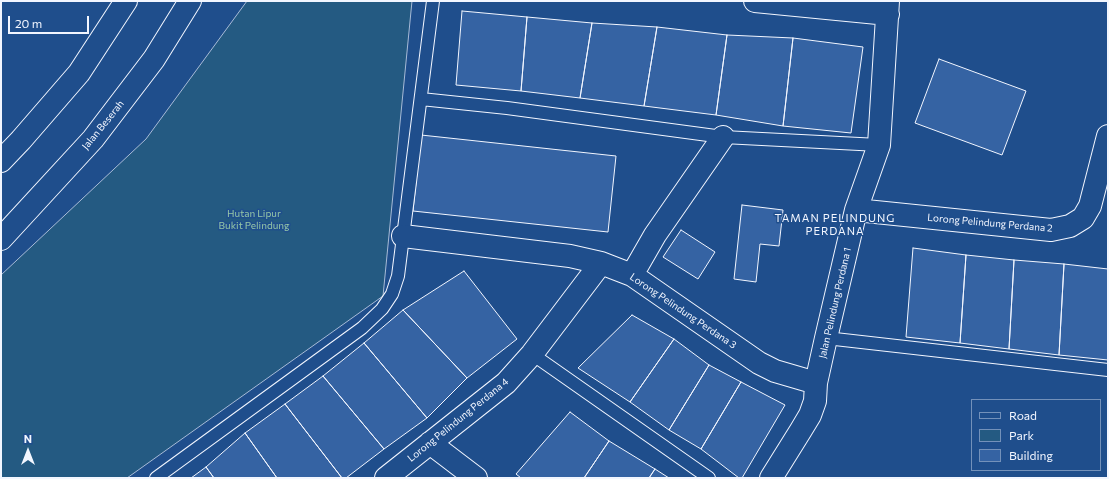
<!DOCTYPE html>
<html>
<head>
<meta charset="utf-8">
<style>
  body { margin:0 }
  #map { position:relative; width:1109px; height:479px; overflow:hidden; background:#1f4e8c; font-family:Commissioner,sans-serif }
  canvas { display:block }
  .frame { position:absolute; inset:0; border:2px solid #f2f6ff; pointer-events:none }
  .legend { position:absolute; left:971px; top:399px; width:130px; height:72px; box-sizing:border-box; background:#1f4e8c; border:1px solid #7391ba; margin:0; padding:5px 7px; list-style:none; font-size:12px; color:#f2f6ff }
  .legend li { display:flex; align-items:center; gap:8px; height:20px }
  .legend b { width:20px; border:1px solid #7391ba }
  .north { position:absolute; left:8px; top:431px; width:40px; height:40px; -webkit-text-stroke:3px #1f4e8c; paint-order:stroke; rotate:0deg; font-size:11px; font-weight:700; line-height:16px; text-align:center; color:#f2f6ff }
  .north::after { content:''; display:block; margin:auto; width:14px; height:18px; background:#f2f6ff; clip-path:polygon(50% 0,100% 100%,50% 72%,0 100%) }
  .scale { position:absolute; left:8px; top:16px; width:81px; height:18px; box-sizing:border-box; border:2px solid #f2f6ff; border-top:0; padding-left:5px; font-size:12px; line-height:14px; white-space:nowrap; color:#f2f6ff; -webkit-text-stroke:3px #1f4e8c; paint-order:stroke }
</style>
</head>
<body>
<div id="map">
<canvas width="1109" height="479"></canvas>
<div class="frame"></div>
<ul class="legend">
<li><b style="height:5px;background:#1f4e8c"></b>Road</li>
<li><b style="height:11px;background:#245a82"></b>Park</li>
<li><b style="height:11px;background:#3563a3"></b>Building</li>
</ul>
<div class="north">N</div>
<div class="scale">20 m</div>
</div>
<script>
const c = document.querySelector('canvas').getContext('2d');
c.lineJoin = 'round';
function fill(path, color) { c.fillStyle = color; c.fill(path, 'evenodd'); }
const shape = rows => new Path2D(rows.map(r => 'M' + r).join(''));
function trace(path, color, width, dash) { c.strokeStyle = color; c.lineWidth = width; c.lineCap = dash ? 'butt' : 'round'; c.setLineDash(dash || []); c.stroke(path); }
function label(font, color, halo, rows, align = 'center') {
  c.font = font + ' Commissioner,sans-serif'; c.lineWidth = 3; c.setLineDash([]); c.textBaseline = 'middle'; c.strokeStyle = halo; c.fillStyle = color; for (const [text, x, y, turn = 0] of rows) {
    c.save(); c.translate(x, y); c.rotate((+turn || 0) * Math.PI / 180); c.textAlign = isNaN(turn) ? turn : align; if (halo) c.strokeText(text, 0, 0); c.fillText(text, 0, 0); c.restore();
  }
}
const green = shape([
  [247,1,412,1,383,296,127,478,1,478,1,275,146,139,247,1]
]);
fill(green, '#245a82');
trace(green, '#a8bbd7', 1);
const building = shape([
  [462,11,527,17,521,91,456,85,462,11],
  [527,17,592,23,580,98,521,91,527,17],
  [592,23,657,27,644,106,580,98,592,23],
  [657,27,727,35,716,115,644,106,657,27],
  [727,35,793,38,783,126,716,115,727,35],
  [793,38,863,47,851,133,783,126,793,38],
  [939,59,1026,91,1002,155,915,123,939,59],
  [421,135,616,156,608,232,413,211,421,135],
  [742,205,783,210,779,246,760,244,756,282,734,279,742,205],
  [681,230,715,252,698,279,663,257,681,230],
  [913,248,966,255,960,343,906,337,913,248],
  [966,255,1014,260,1009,349,960,343,966,255],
  [1014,260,1064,264,1059,355,1009,349,1014,260],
  [1064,264,1108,269,1108,360,1059,355,1064,264],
  [464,271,517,339,467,378,403,310,464,271],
  [403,310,467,378,427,418,364,343,403,310],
  [632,315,674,339,630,402,578,368,632,315],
  [674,339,709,365,669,430,630,402,674,339],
  [364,343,427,418,384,449,323,376,364,343],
  [709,365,741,382,701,449,669,430,709,365],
  [323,376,384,449,346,478,342,478,285,404,323,376],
  [741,382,785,405,742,478,739,478,701,449,741,382],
  [285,404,342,478,277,478,245,433,285,404],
  [570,412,609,441,584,478,521,478,516,474,570,412],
  [245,433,277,478,214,478,206,467,245,433],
  [609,441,655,469,649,478,584,478,609,441],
  [206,467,214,478,191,478,206,467],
  [655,469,669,478,649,478,655,469]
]);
fill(building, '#3563a3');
trace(building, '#f2f6ff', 1);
const lane = shape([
  [421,99,507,108,723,137,879,145],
  [826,338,1108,370],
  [532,354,709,478],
  [156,478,362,328,382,309,392,294,398,276,433,1]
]);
const street = shape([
  [755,1,888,14],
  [856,210,1051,230,1070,226,1083,218,1090,206,1108,136],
  [403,236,570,256,601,263,632,275,759,363,775,371,816,383],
  [632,275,655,235,723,137],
  [430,443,476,478],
  [386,478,506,383,532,354,601,263],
  [771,478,801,430,810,415,815,401,816,383,826,338,856,210,879,145,888,1]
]);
const highway = shape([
  [1,161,21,140,79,73,126,1],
  [1,239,93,139,154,59,190,1]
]);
trace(lane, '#f2f6ff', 14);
trace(street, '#f2f6ff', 24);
trace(highway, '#f2f6ff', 24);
trace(lane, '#1f4e8c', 12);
trace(street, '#1f4e8c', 22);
trace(highway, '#1f4e8c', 22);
label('10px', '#f2f6ff', '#1f4e8c', [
  ["Jalan Beserah",103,125,-51],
  ["Lorong Pelindung Perdana 2",990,223,5],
  ["Jalan Pelindung Perdana 1",835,303,-77],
  ["Lorong Pelindung Perdana 3",683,311,34],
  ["Lorong Pelindung Perdana 4",458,420,-39]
]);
label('10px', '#97c8a6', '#1f4e8c', [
  ["Hutan Lipur",254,214],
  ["Bukit Pelindung",254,226]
]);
c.letterSpacing = '1px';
label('11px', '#f2f6ff', '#1f4e8c', [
  ["TAMAN PELINDUNG",835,218],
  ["PERDANA",835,231]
]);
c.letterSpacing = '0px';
</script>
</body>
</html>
